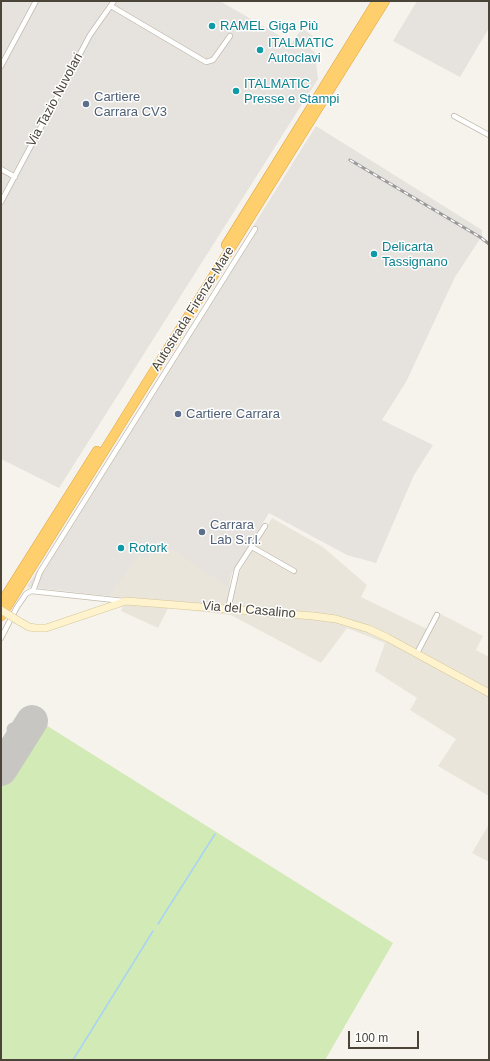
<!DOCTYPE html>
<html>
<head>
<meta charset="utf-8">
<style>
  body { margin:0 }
  #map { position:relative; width:490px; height:1061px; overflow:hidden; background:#f6f3ec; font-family:Arial,sans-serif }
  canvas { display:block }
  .frame { position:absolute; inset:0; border:2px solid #4b4439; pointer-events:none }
  .scale { position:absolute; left:348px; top:1031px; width:71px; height:18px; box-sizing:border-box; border:2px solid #4b4439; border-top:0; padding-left:5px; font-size:12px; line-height:14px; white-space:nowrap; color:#4b4439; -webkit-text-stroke:3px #fff; paint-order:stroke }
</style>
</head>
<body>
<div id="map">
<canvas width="490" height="1061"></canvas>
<div class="frame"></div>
<div class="scale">100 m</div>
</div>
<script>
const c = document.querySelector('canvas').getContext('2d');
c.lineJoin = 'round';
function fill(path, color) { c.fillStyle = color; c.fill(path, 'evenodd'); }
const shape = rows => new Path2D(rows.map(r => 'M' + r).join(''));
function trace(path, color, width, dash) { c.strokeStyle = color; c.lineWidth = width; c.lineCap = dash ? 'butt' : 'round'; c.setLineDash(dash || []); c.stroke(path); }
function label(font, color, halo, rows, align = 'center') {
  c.font = font + ' Arial,sans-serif'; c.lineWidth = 3; c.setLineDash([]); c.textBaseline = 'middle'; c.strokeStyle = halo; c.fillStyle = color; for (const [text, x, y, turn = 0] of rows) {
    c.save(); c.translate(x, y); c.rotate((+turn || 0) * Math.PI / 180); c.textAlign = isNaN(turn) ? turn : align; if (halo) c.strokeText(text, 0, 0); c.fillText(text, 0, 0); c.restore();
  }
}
fill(shape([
  [272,518,323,547,367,585,361,597,427,629,435,611,483,636,476,650,489,657,489,796,438,766,456,739,410,710,417,698,375,671,385,643,347,628,321,663,231,615,168,608,158,628,121,611,127,598,110,596,139,554,148,559,158,541,234,589,240,571],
  [489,824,489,862,472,853]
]), '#eae5da');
fill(shape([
  [1,1,220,1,292,43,302,28,313,36,307,46,315,53,318,79,59,488,1,459],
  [417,1,489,1,489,28,460,77,393,41],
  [316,126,482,230,482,236,455,277,406,382,382,420,433,445,414,475,376,563,347,555,269,513,232,573,229,587,158,541,148,559,139,555,110,596,27,587]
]), '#e6e2dd');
fill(shape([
  [41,722,393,943,325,1060,1,1060,1,786]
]), '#d2eab5');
fill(shape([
  [120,1,144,1,138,11],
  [94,36,96,38,88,53,63,100,60,99],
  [56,107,58,108,19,181,16,180]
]), '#e5e3e0');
trace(shape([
  [158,924,215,834],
  [73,1060,153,931]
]), '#a9d4f2', 1.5);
trace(shape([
  [13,729,23,735]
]), '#c8c6c3', 13);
trace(shape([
  [1,770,32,721]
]), '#c8c6c3', 32);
const street = shape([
  [111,6,206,62,213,60,230,36],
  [1,66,36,1],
  [454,116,489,135],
  [1,169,15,177],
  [1,202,90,35,114,1],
  [252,547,294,571],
  [33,591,40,572,255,229],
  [228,609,237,569,265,526],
  [1,638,17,607,26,594,31,591,124,601],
  [417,653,437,615]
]);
const secondary = shape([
  [17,620,29,627,36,628,46,628,126,601,313,616,336,619,369,629,388,638,489,693]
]);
const highway = shape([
  [226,245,377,1],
  [1,603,97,451],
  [1,616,385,1]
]);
trace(street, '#c2bbae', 6);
trace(secondary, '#d6c79b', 8);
trace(highway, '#e0a43c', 10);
trace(street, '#fff', 4.5);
trace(secondary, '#fff3cd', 7);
trace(highway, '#ffcf6e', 9);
const rail = shape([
  [350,160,480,237,489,244]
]);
trace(rail, '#9a9a9a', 3);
trace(rail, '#fff', 1.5, [4.5]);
const secondaryBridge = shape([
  [1,610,17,620]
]);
trace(secondaryBridge, '#d6c79b', 8, []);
trace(secondaryBridge, '#fff3cd', 7);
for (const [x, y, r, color] of [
  [212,26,4,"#0f9aa8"],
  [260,50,4,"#0f9aa8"],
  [236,91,4,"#0f9aa8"],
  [86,104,4,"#5c6f8a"],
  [374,254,4,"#0f9aa8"],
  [178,414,4,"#5c6f8a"],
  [202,532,4,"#5c6f8a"],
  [121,548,4,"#0f9aa8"]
]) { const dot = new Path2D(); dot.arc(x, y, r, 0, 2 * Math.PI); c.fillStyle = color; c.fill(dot); trace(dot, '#fff', 1.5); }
label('13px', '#0d838f', '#fff', [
  ["RAMEL Giga Più",220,26],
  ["ITALMATIC",268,43],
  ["Autoclavi",268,58],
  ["ITALMATIC",244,84],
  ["Presse e Stampi",244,99],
  ["Delicarta",382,247],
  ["Tassignano",382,262],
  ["Rotork",129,548]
], 'left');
label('13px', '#4e5e75', '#fff', [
  ["Cartiere",94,97],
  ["Carrara CV3",94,112],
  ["Cartiere Carrara",186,414],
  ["Carrara",210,525],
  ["Lab S.r.l.",210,540]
], 'left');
label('13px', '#4b4439', '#fff', [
  ["Via Tazio Nuvolari",55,100,-62],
  ["Autostrada Firenze-Mare",193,309,-58],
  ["Via del Casalino",249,610,5]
]);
</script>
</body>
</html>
